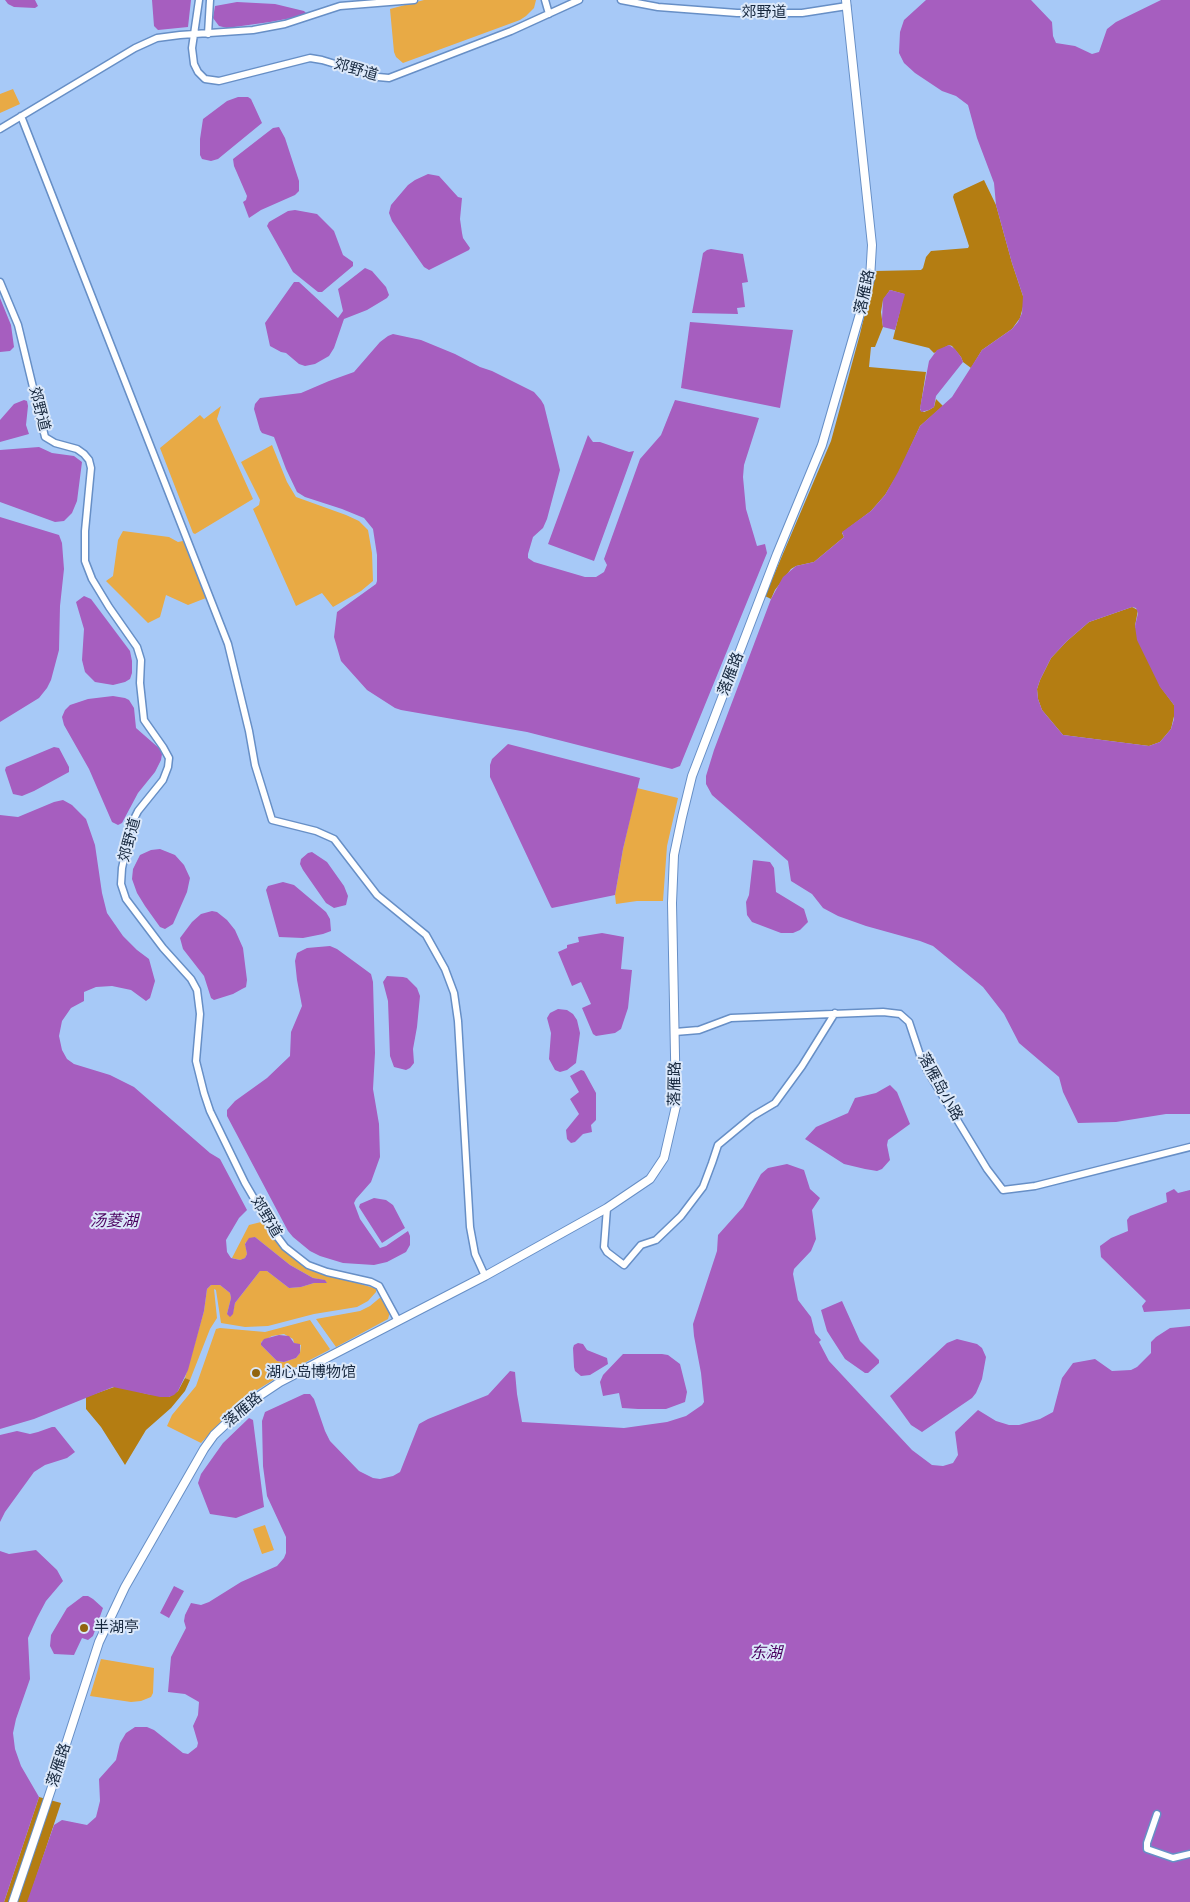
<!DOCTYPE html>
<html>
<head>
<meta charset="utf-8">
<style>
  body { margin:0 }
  canvas { display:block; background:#a7c9f7 }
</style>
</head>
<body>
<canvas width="1190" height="1902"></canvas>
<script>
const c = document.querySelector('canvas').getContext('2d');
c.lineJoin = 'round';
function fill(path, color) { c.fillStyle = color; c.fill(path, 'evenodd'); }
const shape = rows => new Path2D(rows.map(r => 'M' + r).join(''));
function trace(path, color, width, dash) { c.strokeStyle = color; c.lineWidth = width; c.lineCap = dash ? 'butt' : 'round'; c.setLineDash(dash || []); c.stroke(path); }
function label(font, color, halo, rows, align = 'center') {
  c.font = font + ' "PT Sans Narrow","Noto Sans SC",sans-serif'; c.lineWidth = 4; c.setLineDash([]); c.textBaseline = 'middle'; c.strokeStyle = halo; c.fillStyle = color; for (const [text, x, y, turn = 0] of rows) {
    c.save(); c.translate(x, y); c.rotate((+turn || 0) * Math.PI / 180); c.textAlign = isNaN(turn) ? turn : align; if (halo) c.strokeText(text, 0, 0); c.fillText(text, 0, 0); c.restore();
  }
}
fill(shape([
  [424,0,536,0,534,8,526,16,520,20,403,63,396,57,394,52,390,9],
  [13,89,20,104,0,113,0,94],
  [221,406,217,419,253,499,195,534,193,533,160,448,200,415,204,419],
  [272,445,287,482,296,497,346,515,359,521,368,530,372,553,373,581,361,591,333,607,322,593,296,606,253,509,259,505,260,500,241,462],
  [123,531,169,537,178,542,183,541,206,598,188,605,166,595,160,617,148,623,106,581,113,576,118,540],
  [637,788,678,798,667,846,663,901,637,901,616,904,615,895,623,849],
  [265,1221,284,1249,304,1266,316,1271,374,1288,376,1289,376,1292,368,1301,357,1307,314,1314,268,1326,245,1327,221,1323,216,1290,214,1289,217,1318,210,1329,190,1380,185,1378,204,1311,207,1289,211,1285,220,1285,230,1293,231,1298,227,1314,233,1312,235,1303,260,1271,267,1271,289,1288,301,1287,314,1283,327,1283,324,1280,313,1278,290,1265,255,1237,245,1243,247,1254,245,1258,240,1260,232,1258,249,1225],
  [382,1296,390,1312,388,1319,336,1347,316,1319,360,1311,370,1306],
  [310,1320,330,1349,329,1350,283,1374,257,1390,227,1415,201,1443,167,1426,172,1415,196,1386,216,1329,220,1328,265,1332],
  [284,1334,293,1339,294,1343,301,1345,300,1353,296,1358,284,1362,277,1361,261,1345,261,1342,272,1336],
  [265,1525,274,1550,262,1554,253,1529],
  [101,1659,154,1668,153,1693,151,1697,141,1701,131,1702,90,1696]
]), '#e8aa45');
fill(shape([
  [984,180,996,205,1012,263,1023,296,1024,303,1020,318,1012,329,982,350,971,368,963,362,961,357,952,346,949,345,934,353,929,348,893,339,904,294,890,290,883,300,881,312,883,327,875,347,871,347,869,367,926,372,920,410,924,412,929,410,934,407,936,399,943,406,920,426,899,472,885,495,871,511,842,533,844,537,814,562,796,566,791,569,775,590,771,599,765,596,831,441,860,334,875,271,921,270,923,268,926,257,931,251,968,248,969,246,953,197,954,194],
  [1132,607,1138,610,1135,626,1160,686,1174,705,1175,712,1171,729,1160,742,1149,746,1063,735,1042,710,1038,699,1037,689,1040,680,1051,658,1067,641,1089,622],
  [185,1378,190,1380,185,1391,171,1408,146,1430,125,1465,101,1427,86,1409,86,1397,117,1386,147,1394,169,1397,178,1391],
  [39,1797,61,1803,28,1902,4,1902]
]), '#b47d12');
fill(shape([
  [5,0,35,0,38,6,35,8,14,7,8,4],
  [152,0,191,0,188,27,158,30,154,26],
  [926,0,1031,0,1052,22,1053,36,1056,43,1075,46,1092,54,1099,52,1107,29,1116,22,1161,0,1190,0,1190,1114,1166,1114,1116,1122,1078,1123,1063,1092,1059,1077,1019,1043,1004,1014,983,987,933,946,920,941,866,926,838,916,823,908,812,894,791,881,788,861,712,795,706,784,706,776,714,750,771,599,783,577,796,566,814,562,844,537,842,532,871,511,885,495,898,472,920,426,952,397,982,350,1012,329,1018,322,1022,313,1023,296,1012,263,996,205,994,183,977,138,968,105,956,96,942,91,915,73,904,63,899,53,900,32,904,20],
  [1132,607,1136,608,1138,613,1135,626,1137,640,1160,687,1174,705,1174,719,1171,729,1160,742,1149,746,1063,735,1042,710,1038,699,1037,689,1040,680,1051,658,1067,641,1089,622],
  [237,2,275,4,304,11,306,13,302,16,270,22,227,28,219,26,213,18,215,6],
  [238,97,248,97,251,99,262,123,218,159,211,161,202,159,200,155,200,139,203,119,227,101],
  [279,127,285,138,299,181,299,191,295,195,261,210,249,218,243,202,246,200,247,196,234,166,233,159,273,128],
  [428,174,439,176,458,197,462,198,460,219,462,233,463,238,470,248,469,250,429,270,424,267,392,221,389,213,391,205,408,185,415,180],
  [288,211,295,210,317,214,334,231,343,255,353,262,353,266,322,292,318,292,293,272,267,226,269,222],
  [711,249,743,254,748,282,742,283,745,307,737,308,738,314,692,313,703,253,707,250],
  [365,268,372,271,386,287,389,295,387,298,367,310,344,319,334,348,329,356,315,364,305,366,299,364,286,353,281,352,270,346,265,323,294,282,299,282,338,318,343,311,338,289],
  [890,290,905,294,895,330,883,327,882,319,883,299],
  [0,298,11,325,14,347,10,351,0,352],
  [690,322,793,330,780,408,681,388],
  [393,334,421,340,455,354,480,367,492,371,534,392,541,400,544,405,560,470,547,519,543,528,533,537,528,554,528,558,534,562,585,577,596,577,604,572,607,565,604,559,640,459,661,435,675,400,759,418,744,465,743,477,746,509,757,546,765,544,767,553,680,766,672,769,527,732,401,710,395,708,367,690,341,661,334,637,337,612,376,584,377,581,377,555,373,529,364,518,342,509,305,497,297,492,286,469,274,437,262,433,260,430,254,409,255,404,260,398,301,393,329,381,354,372,380,342,388,336],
  [949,345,955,349,961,357,963,362,936,396,934,407,929,410,921,412,920,408,929,361,937,350],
  [24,400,27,401,28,406,26,425,29,434,0,442,0,420,14,404],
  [588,435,593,442,600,442,629,452,634,451,594,561,548,544],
  [39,447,52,453,74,456,82,462,77,501,72,513,64,521,55,522,0,502,0,450],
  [0,517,59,535,62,543,64,569,60,606,59,650,51,680,47,688,39,698,0,722],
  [84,596,91,599,130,651,132,661,132,673,130,679,125,682,113,685,95,682,85,672,82,660,84,629,76,602],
  [113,696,125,698,129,700,134,708,136,728,160,749,162,754,161,760,155,772,138,793,122,823,118,825,112,822,89,769,64,725,62,717,65,710,70,705,88,699],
  [508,744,640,778,623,849,615,895,552,908,551,907,490,777,490,765,492,759],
  [54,747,59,748,69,767,69,772,34,791,22,796,13,794,5,770,6,767],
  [63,800,72,805,86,819,95,845,102,893,107,913,123,936,137,950,149,959,155,981,150,998,146,1001,131,990,112,986,96,987,84,992,84,1001,71,1008,62,1021,59,1036,62,1050,67,1059,74,1064,110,1075,134,1087,210,1153,220,1159,247,1210,239,1218,226,1240,227,1252,231,1258,240,1260,245,1258,247,1254,245,1244,249,1238,255,1237,290,1265,313,1278,325,1280,327,1283,314,1283,301,1287,289,1288,267,1271,260,1271,235,1303,233,1314,230,1317,227,1314,231,1298,230,1293,220,1285,211,1285,207,1289,204,1311,188,1370,178,1391,174,1395,169,1397,160,1397,113,1387,34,1419,0,1429,0,815,18,817,54,802],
  [160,849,175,855,184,865,190,878,187,892,173,924,165,929,160,927,145,906,137,893,132,879,133,869,140,855,151,850],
  [312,852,327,862,344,886,348,896,346,905,334,908,326,903,303,870,300,864,301,859,308,853],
  [753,860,770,862,774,868,776,892,804,909,808,922,800,930,793,933,781,933,752,922,747,915,746,902,749,895],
  [283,882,294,885,326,912,330,919,331,931,323,934,303,938,279,937,266,890,268,886],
  [212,911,217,912,227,920,235,930,243,948,247,980,246,987,242,989,233,994,214,1000,211,998,204,976,183,949,180,938,192,922,201,914],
  [602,933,624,937,621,969,632,970,628,1008,621,1029,615,1033,596,1036,593,1034,582,1008,591,1004,581,982,572,986,558,952,567,948,567,945,579,942,578,937],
  [330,946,337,949,367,971,371,974,373,982,375,1053,373,1089,379,1124,380,1157,371,1182,356,1199,354,1203,360,1219,380,1248,386,1246,408,1231,410,1236,410,1245,406,1252,387,1262,374,1265,343,1263,320,1256,310,1251,293,1237,288,1231,227,1116,227,1110,235,1101,267,1078,290,1056,291,1032,302,1006,297,980,295,961,297,953,307,948],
  [387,976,403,977,407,978,417,988,420,996,417,1027,413,1049,414,1063,410,1068,406,1070,394,1067,390,1056,388,1001,383,982],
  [558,1009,567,1010,573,1014,577,1020,580,1033,576,1063,567,1070,560,1072,555,1070,549,1059,551,1033,547,1018,550,1013],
  [581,1070,584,1071,596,1093,596,1120,591,1125,592,1132,583,1134,575,1142,571,1143,567,1139,566,1130,579,1114,570,1099,579,1092,570,1076],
  [890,1085,897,1092,910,1124,888,1140,887,1145,890,1160,882,1169,877,1171,865,1169,844,1164,805,1139,816,1127,848,1113,855,1098,876,1093],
  [787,1164,804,1170,810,1189,820,1198,812,1210,816,1239,811,1251,794,1269,793,1274,798,1300,811,1317,815,1333,821,1340,819,1342,829,1361,912,1450,932,1465,943,1466,953,1463,958,1455,955,1432,978,1410,996,1421,1009,1425,1019,1425,1040,1419,1053,1412,1062,1378,1073,1363,1095,1359,1112,1371,1131,1370,1137,1367,1151,1353,1151,1342,1156,1337,1170,1328,1190,1326,1190,1902,27,1902,54,1825,62,1820,87,1825,96,1817,100,1801,99,1779,116,1760,120,1743,126,1733,135,1727,147,1727,154,1730,183,1753,188,1754,197,1747,198,1743,193,1726,198,1715,199,1702,185,1694,168,1692,171,1657,186,1628,184,1621,185,1615,191,1603,201,1605,209,1602,241,1582,277,1566,284,1558,286,1553,286,1537,267,1496,263,1466,262,1421,265,1412,304,1394,310,1394,314,1399,325,1431,330,1441,359,1471,373,1478,380,1479,393,1476,400,1472,419,1424,428,1419,488,1395,510,1371,515,1372,517,1394,522,1422,624,1428,667,1422,686,1416,702,1405,704,1402,701,1373,694,1336,693,1324,717,1251,718,1235,743,1207,761,1174,768,1168],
  [1174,1189,1178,1193,1190,1190,1190,1309,1144,1312,1142,1306,1146,1301,1101,1257,1100,1246,1111,1238,1128,1231,1127,1220,1130,1216,1167,1202,1166,1193],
  [374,1198,386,1200,393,1205,405,1228,382,1243,359,1207,360,1204],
  [842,1301,860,1341,879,1360,879,1363,868,1373,865,1373,845,1359,827,1331,821,1310],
  [279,1335,289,1336,294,1343,300,1344,300,1353,296,1358,284,1362,277,1361,261,1345,261,1343,264,1339],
  [957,1339,977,1344,982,1348,986,1357,982,1379,976,1393,972,1398,922,1432,911,1425,890,1396,947,1343],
  [578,1343,583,1344,587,1350,607,1358,608,1364,590,1375,581,1376,575,1371,574,1367,573,1348,574,1345],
  [623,1354,662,1354,668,1355,680,1364,687,1392,685,1402,666,1409,638,1409,622,1408,619,1393,603,1396,600,1382,603,1375],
  [249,1418,253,1420,264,1507,236,1518,210,1514,198,1483,201,1474,223,1443],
  [52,1427,55,1427,75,1452,67,1458,45,1465,34,1472,5,1512,0,1522,0,1435,17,1431,30,1434,38,1432],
  [36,1550,57,1570,63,1581,46,1601,37,1618,28,1638,30,1679,16,1719,13,1733,15,1749,21,1766,39,1797,4,1902,0,1902,0,1551,9,1554],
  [174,1586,184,1591,169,1618,160,1613],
  [83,1596,88,1596,93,1599,103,1608,93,1636,88,1640,82,1638,74,1655,54,1654,50,1646,51,1635,67,1608]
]), '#a65ebf');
const minor = shape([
  [199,0,192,48,194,64,198,72,205,79,219,81,310,58,322,60,378,77,389,78,511,31,579,0],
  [545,0,549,14],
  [621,0,658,7,737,13,802,13,847,6],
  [208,34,210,0],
  [21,116,228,644,249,731,255,765,272,820,316,831,334,839,377,895,426,935,445,969,454,993,458,1021,470,1227,475,1254,485,1276],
  [0,129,135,48,157,38,180,35,253,30,285,24,340,6,414,0],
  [0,282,18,325,45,437,55,443,77,449,84,454,89,460,91,468,85,531,85,561,92,579,109,607,137,647,141,660,140,683,144,720,163,747,169,758,168,767,163,780,138,811,132,823,122,868,121,884,126,899,163,948,191,979,197,990,200,1014,196,1061,204,1093,210,1111,245,1183,273,1231,285,1247,308,1265,327,1272,371,1282,379,1286,398,1321],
  [675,1032,699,1030,731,1018,883,1012,900,1014,909,1022,920,1055,928,1072,987,1169,1003,1190,1035,1186,1190,1147],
  [607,1208,604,1247,607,1252,624,1265,641,1245,656,1240,681,1216,703,1187,712,1163,718,1145,753,1116,775,1103,802,1066,835,1013],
  [1157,1814,1147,1843,1147,1849,1173,1858,1190,1854]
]);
const tertiary = shape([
  [13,1902,56,1775,99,1642,125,1587,204,1449,214,1435,247,1404,280,1382,485,1276,607,1208,650,1179,664,1158,676,1106,672,903,674,855,682,817,692,776,777,554,822,445,870,279,872,245,846,0]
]);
trace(minor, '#678fc6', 9);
trace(tertiary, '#678fc6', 10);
trace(minor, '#fff', 6);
trace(tertiary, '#fff', 8);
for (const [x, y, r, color] of [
  [256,1373,5,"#91640f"],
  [84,1628,5,"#91640f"]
]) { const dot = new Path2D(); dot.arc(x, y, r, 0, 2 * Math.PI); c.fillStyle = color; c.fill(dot); trace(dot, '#dbe8fa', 2); }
label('15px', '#16273d', '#dbe8fa', [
  ["郊野道",764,13],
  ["郊野道",356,70,16],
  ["落雁路",865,292,-78],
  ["郊野道",39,409,76],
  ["落雁路",731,674,-69],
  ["郊野道",130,840,-75],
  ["落雁路",675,1084,-89],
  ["落雁岛小路",940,1087,61],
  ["郊野道",266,1217,59],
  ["落雁路",243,1410,-40],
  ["落雁路",59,1765,-72]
]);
label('15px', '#16273d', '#dbe8fa', [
  ["湖心岛博物馆",266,1373],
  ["半湖亭",94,1628]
], 'left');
label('italic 16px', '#4a005f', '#dbe8fa', [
  ["汤菱湖",114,1221],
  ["东湖",766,1653]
]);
</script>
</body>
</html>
